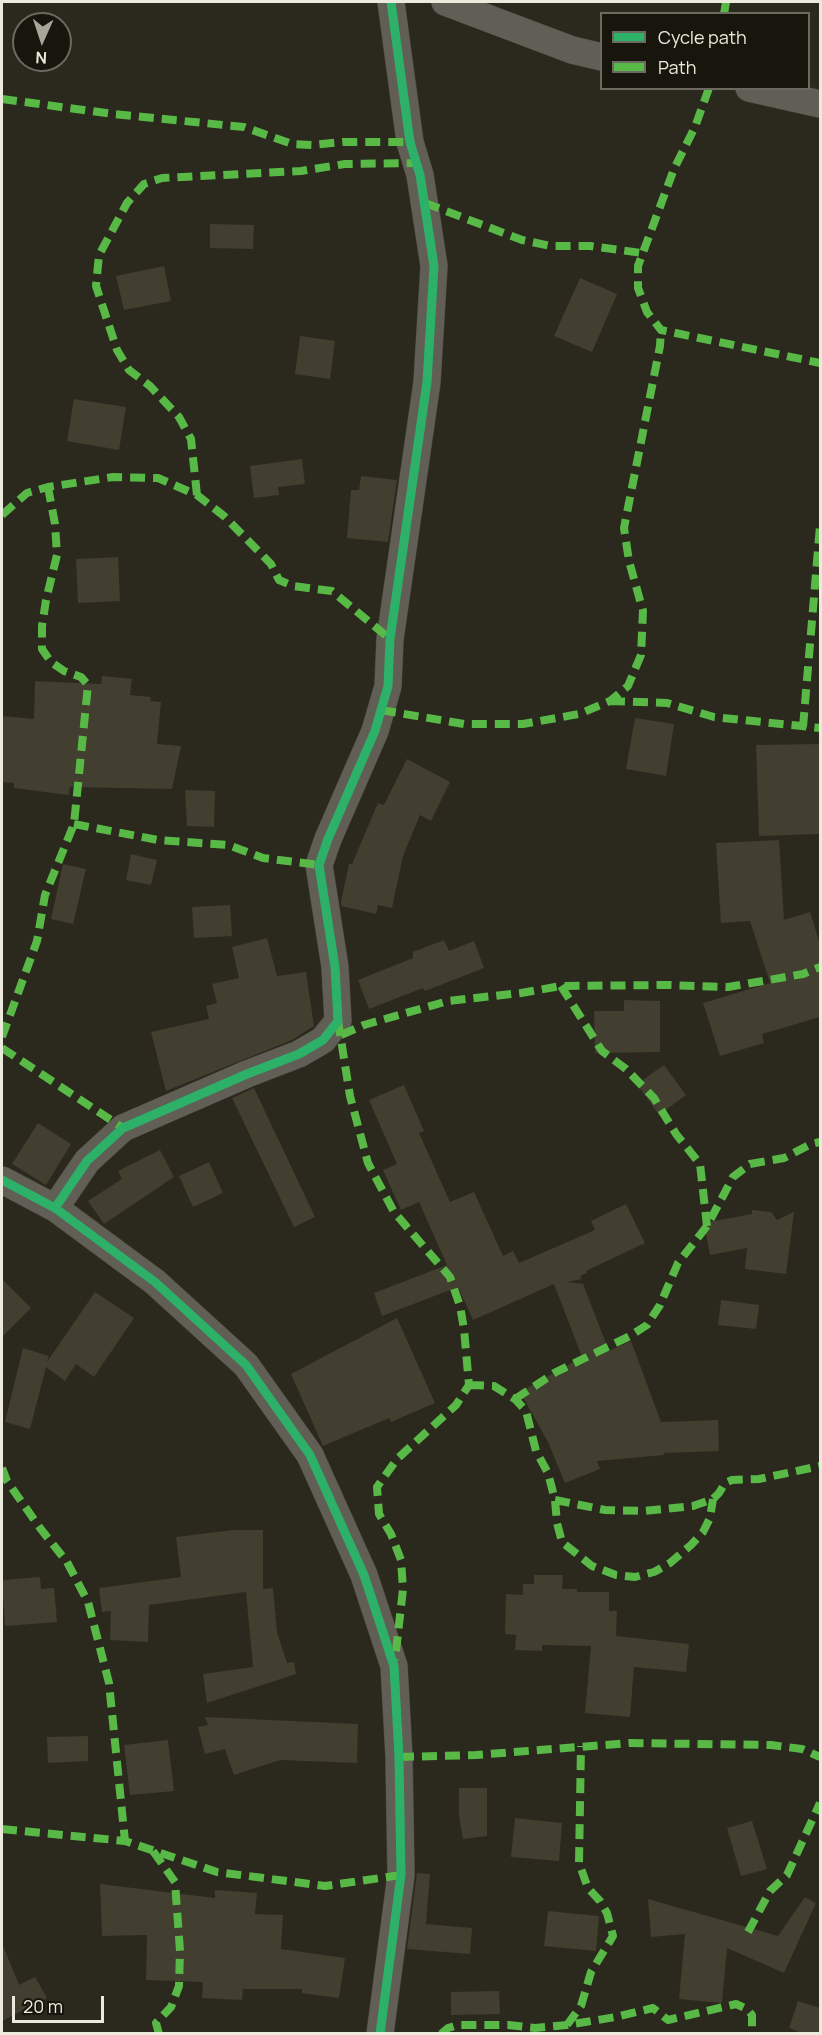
<!DOCTYPE html>
<html>
<head>
<meta charset="utf-8">
<style>
  body { margin:0 }
  #map { position:relative; width:822px; height:2035px; overflow:hidden; background:#2b281e; font-family:Manrope,sans-serif }
  canvas { display:block }
  .frame { position:absolute; inset:0; border:3px solid #ece9dd; pointer-events:none }
  .legend { position:absolute; left:600px; top:12px; width:210px; height:78px; box-sizing:border-box; background:#17150c; border:2px solid #6c6a60; margin:0; padding:8px 10px; list-style:none; font-size:18px; color:#ece9dd }
  .legend li { display:flex; align-items:center; gap:12px; height:30px }
  .legend b { width:30px; border:2px solid #6c6a60 }
  .north { position:absolute; left:12px; top:12px; width:60px; height:60px; box-sizing:border-box; background:#17150c; border:2px solid #6c6a60; border-radius:50%; rotate:183deg; font-size:16px; font-weight:700; line-height:24px; text-align:center; color:#ece9dd }
  .north::after { content:''; display:block; margin:auto; width:21px; height:27px; background:#a8a59a; clip-path:polygon(50% 0,100% 100%,50% 72%,0 100%) }
  .scale { position:absolute; left:12px; top:1996px; width:92px; height:27px; box-sizing:border-box; border:3px solid #ece9dd; border-top:0; padding-left:8px; font-size:18px; line-height:21px; white-space:nowrap; color:#ece9dd; -webkit-text-stroke:4px #17150c; paint-order:stroke }
</style>
</head>
<body>
<div id="map">
<canvas width="822" height="2035"></canvas>
<div class="frame"></div>
<ul class="legend">
<li><b style="height:8px;background:#2db169"></b>Cycle path</li>
<li><b style="height:8px;background:#58b947"></b>Path</li>
</ul>
<div class="north">N</div>
<div class="scale">20 m</div>
</div>
<script>
const c = document.querySelector('canvas').getContext('2d');
c.lineJoin = 'round';
function fill(path, color) { c.fillStyle = color; c.fill(path, 'evenodd'); }
const shape = rows => new Path2D(rows.map(r => 'M' + r).join(''));
function trace(path, color, width, dash) { c.strokeStyle = color; c.lineWidth = width; c.lineCap = dash ? 'butt' : 'round'; c.setLineDash(dash || []); c.stroke(path); }
fill(shape([
  [210,224,254,225,253,249,210,248],
  [164,266,171,301,124,310,116,276],
  [580,278,617,294,592,352,554,336],
  [300,336,335,341,330,379,295,374],
  [74,399,126,407,119,450,67,441],
  [302,459,305,484,278,487,279,495,254,498,250,466],
  [361,476,397,480,388,542,347,538,351,490,359,490],
  [118,557,120,601,78,603,76,559],
  [102,676,132,679,130,695,151,697,150,701,161,702,157,744,181,746,172,789,70,787,69,795,14,788,14,783,2,782,2,716,34,719,35,681,101,684],
  [635,718,674,724,666,776,626,769],
  [820,744,820,834,759,836,756,745],
  [407,759,450,782,431,821,420,815,403,856,392,908,378,905,376,914,341,906,341,901,349,864,352,864,378,803,384,805],
  [185,790,215,791,214,827,187,826],
  [779,840,784,920,810,912,820,944,820,1017,762,1034,764,1043,720,1056,703,1003,770,983,750,921,721,923,716,843],
  [131,854,157,860,151,885,126,880],
  [63,864,86,869,73,924,51,919],
  [230,905,232,936,194,938,192,907],
  [267,938,277,976,306,972,314,1026,292,1040,166,1091,151,1032,209,1019,206,1006,217,1003,212,984,239,978,232,947],
  [444,940,449,951,474,941,484,968,425,991,423,988,369,1009,358,980,413,958,413,952],
  [624,1000,660,1001,660,1052,595,1053,594,1011,624,1011],
  [664,1065,686,1095,659,1115,637,1084],
  [404,1085,424,1131,419,1133,450,1202,474,1192,503,1256,513,1251,519,1263,595,1230,591,1221,626,1204,645,1243,586,1271,587,1273,580,1276,582,1279,567,1282,583,1284,609,1351,631,1341,661,1422,718,1420,719,1451,664,1453,664,1455,597,1461,600,1469,565,1483,548,1442,520,1392,582,1357,554,1284,473,1320,458,1287,382,1316,374,1293,447,1265,419,1202,401,1210,383,1170,397,1164,369,1100],
  [254,1088,315,1217,294,1227,232,1098],
  [38,1123,71,1144,46,1185,12,1164],
  [160,1150,174,1177,104,1224,88,1201,122,1179,118,1171],
  [209,1162,223,1193,193,1207,179,1176],
  [752,1210,771,1212,777,1220,794,1212,786,1274,745,1269,747,1248,710,1255,704,1223,752,1214],
  [2,1279,31,1308,2,1337],
  [95,1292,134,1318,94,1377,76,1364,65,1381,46,1367,30,1429,5,1422,23,1348,49,1356,47,1362],
  [721,1300,759,1305,756,1329,718,1325],
  [397,1318,435,1403,391,1422,389,1418,323,1446,291,1374],
  [233,1530,263,1530,263,1589,273,1588,277,1632,287,1663,294,1662,296,1674,207,1703,203,1674,253,1667,246,1592,149,1605,148,1642,110,1640,111,1611,102,1612,99,1588,181,1577,176,1537],
  [534,1575,563,1575,562,1589,577,1589,577,1592,609,1592,609,1611,617,1611,616,1636,689,1644,686,1672,634,1667,630,1717,585,1713,591,1646,542,1645,542,1651,515,1650,516,1635,505,1634,506,1594,523,1595,523,1584,534,1584],
  [40,1577,41,1589,54,1588,57,1622,5,1626,2,1580],
  [205,1717,358,1724,357,1763,280,1760,234,1775,225,1749,205,1754,198,1727,208,1725],
  [88,1736,88,1761,48,1763,47,1737],
  [168,1740,174,1791,130,1795,124,1745],
  [459,1788,487,1788,487,1836,463,1839,459,1816],
  [515,1818,562,1823,559,1861,511,1857],
  [752,1821,767,1869,741,1876,727,1828],
  [417,1873,430,1874,426,1924,472,1928,470,1954,407,1949],
  [100,1884,215,1898,215,1890,257,1893,255,1914,283,1915,281,1949,345,1958,339,1998,302,1993,302,1989,243,1989,242,2000,202,1998,203,1982,146,1980,147,1935,102,1936],
  [805,1897,816,1903,784,1973,727,1948,722,2003,679,1999,685,1934,651,1937,648,1899,778,1936],
  [548,1911,599,1916,596,1951,544,1946],
  [2,1943,19,1985,35,1977,47,1998,2,2021],
  [499,1991,500,2014,451,2015,451,1992],
  [798,2001,820,2008,820,2034,804,2034,789,2028]
]), '#423e30');
const minor = shape([
  [445,2,572,50,602,57],
  [749,88,820,104],
  [2,1180,55,1208,155,1282,246,1365,310,1455,364,1575,394,1666,399,1757,401,1875,380,2034],
  [55,1208,87,1161,123,1128,247,1074,299,1054,323,1040,338,1021,335,967,319,865,328,839,375,731,388,686,390,639,427,382,434,266,420,175,410,142,391,2]
]);
trace(minor, '#46443b', 28);
trace(minor, '#605e55', 27);
trace(shape([
  [724,14,726,2],
  [709,88,695,127,674,169,638,266,638,288,647,312,661,330,820,363],
  [2,99,113,114,244,127,292,144,312,145,343,142,410,142],
  [425,203,522,240,551,246,590,246,642,253],
  [197,495,191,439,179,417,150,386,129,370,117,350,96,286,99,255,127,203,144,184,162,178,301,171,345,164,416,163],
  [2,515,27,493,48,487,113,477,158,478,197,495,224,516,271,564,279,580,293,586,332,591,390,639],
  [610,701,667,703,714,717,820,728],
  [381,710,464,724,523,724,579,714,610,701,628,686,641,655,643,611,629,561,624,528,660,346,661,330],
  [803,727,820,526],
  [74,824,158,840,228,845,263,858,319,865],
  [561,986,602,1051,626,1069,654,1098,676,1134,700,1164,707,1226],
  [338,1021,350,1096,368,1163,394,1212,450,1277,460,1306,464,1329,469,1385,456,1405,397,1459,377,1487,379,1514,391,1534,401,1560,403,1589,395,1660],
  [341,1035,364,1025,448,1001,521,993,561,986,668,985,728,987,803,974,820,967],
  [2,1037,37,941,45,895,74,824,88,685,81,677,64,671,51,662,42,649,42,626,46,600,57,555,55,524,48,487],
  [2,1048,123,1128],
  [469,1385,494,1386,515,1399,526,1411,536,1451,548,1473,555,1500,557,1523,562,1542,592,1566,616,1575,635,1577,654,1572,670,1563,691,1545,703,1532,710,1518,713,1499],
  [515,1399,556,1372,630,1336,647,1325,660,1305,678,1263,707,1226,733,1177,750,1164,784,1158,811,1144,820,1142],
  [2,1468,7,1481,40,1528,67,1562,88,1602,109,1683,125,1841],
  [555,1500,605,1510,644,1511,693,1506,713,1499,719,1493,725,1483,732,1480,759,1479,820,1466],
  [399,1757,476,1755,630,1743,771,1745,802,1749,820,1757],
  [2,1829,125,1841,217,1872,325,1886,401,1875],
  [153,1851,175,1882,180,1951,179,1986,171,2007,156,2023,159,2034],
  [748,1932,770,1891,787,1875,820,1803],
  [567,2025,581,2006,591,1972,613,1936,607,1913,600,1901,588,1888,579,1863,581,1746],
  [441,2034,448,2028,458,2025,508,2025,535,2028,567,2025,616,2017,653,2008,668,2020,736,2004,747,2009,752,2015,752,2034]
]), '#58b947', 8, [15, 8]);
trace(shape([
  [2,1180,55,1208,155,1282,246,1365,310,1455,364,1575,394,1666,399,1757,401,1875,380,2034],
  [55,1208,87,1161,123,1128,247,1074,299,1054,323,1040,338,1021,335,967,319,865,328,839,375,731,388,686,390,639,427,382,434,266,420,175,410,142,391,2]
]), '#2db169', 9);
</script>
</body>
</html>
